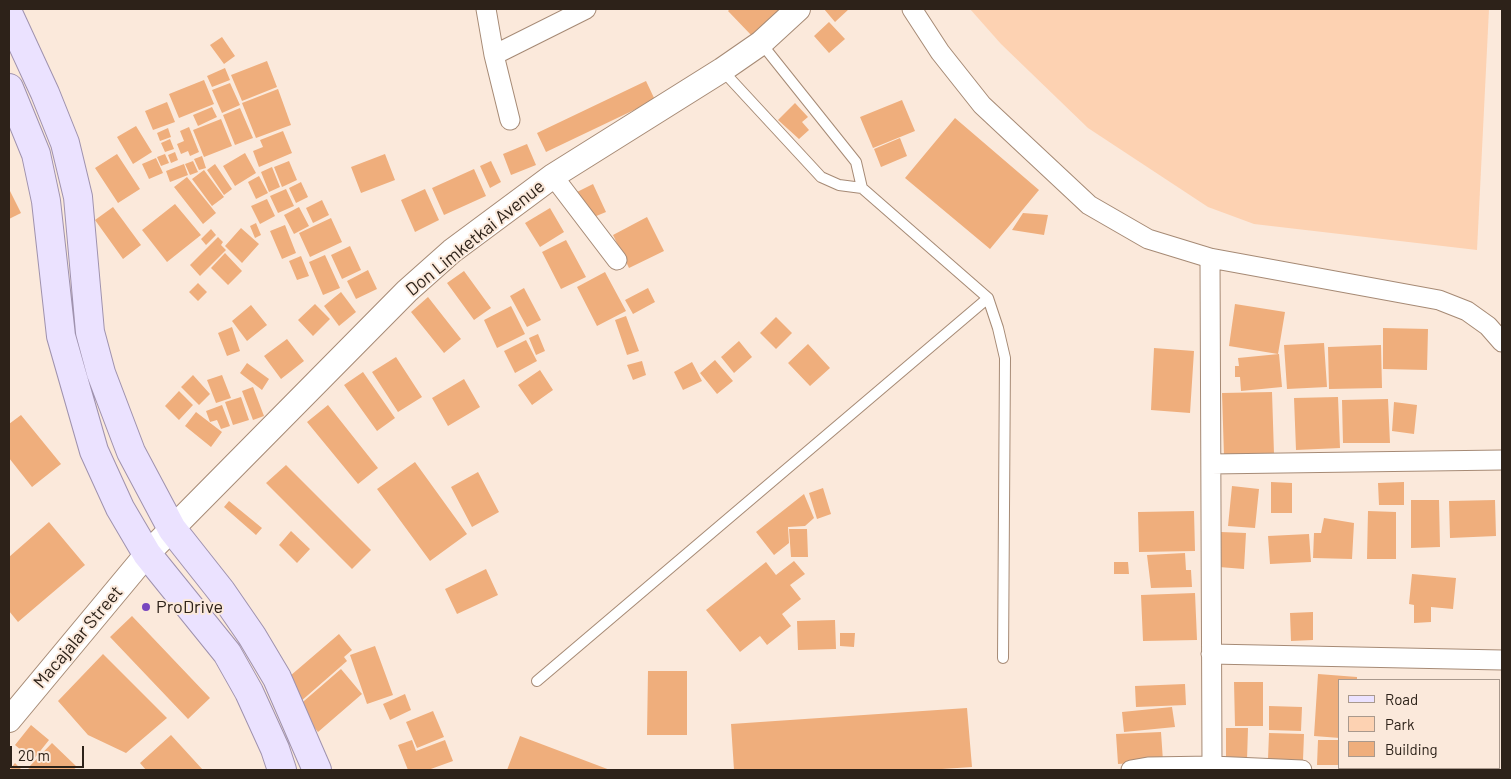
<!DOCTYPE html>
<html>
<head>
<meta charset="utf-8">
<style>
  body { margin:0 }
  #map { position:relative; width:1511px; height:779px; overflow:hidden; background:#fbe9db; font-family:Barlow,sans-serif }
  canvas { display:block }
  .frame { position:absolute; inset:0; border:10px solid #2d2219; pointer-events:none }
  .legend { position:absolute; left:1338px; top:679px; width:162px; height:90px; box-sizing:border-box; background:#fbe9db; border:1px solid #a9998d; margin:0; padding:6px 9px; list-style:none; font-size:15px; color:#2d2219 }
  .legend li { display:flex; align-items:center; gap:10px; height:25px }
  .legend b { width:25px; border:1px solid #a9998d }
  .scale { position:absolute; left:10px; top:746px; width:74px; height:22px; box-sizing:border-box; border:2px solid #2d2219; border-top:0; padding-left:6px; font-size:15px; line-height:18px; white-space:nowrap; color:#2d2219; -webkit-text-stroke:4px #fbe9db; paint-order:stroke }
</style>
</head>
<body>
<div id="map">
<canvas width="1511" height="779"></canvas>
<div class="frame"></div>
<ul class="legend">
<li><b style="height:6px;background:#ebe2ff"></b>Road</li>
<li><b style="height:14px;background:#fdd2b2"></b>Park</li>
<li><b style="height:14px;background:#efae7c"></b>Building</li>
</ul>
<div class="scale">20 m</div>
</div>
<script>
const c = document.querySelector('canvas').getContext('2d');
c.lineJoin = 'round';
function fill(path, color) { c.fillStyle = color; c.fill(path, 'evenodd'); }
const shape = rows => new Path2D(rows.map(r => 'M' + r).join(''));
function trace(path, color, width, dash) { c.strokeStyle = color; c.lineWidth = width; c.lineCap = dash ? 'butt' : 'round'; c.setLineDash(dash || []); c.stroke(path); }
function label(font, color, halo, rows, align = 'center') {
  c.font = font + ' Barlow,sans-serif'; c.lineWidth = 4; c.setLineDash([]); c.textBaseline = 'middle'; c.strokeStyle = halo; c.fillStyle = color; for (const [text, x, y, turn = 0] of rows) {
    c.save(); c.translate(x, y); c.rotate((+turn || 0) * Math.PI / 180); c.textAlign = isNaN(turn) ? turn : align; if (halo) c.strokeText(text, 0, 0); c.fillText(text, 0, 0); c.restore();
  }
}
fill(shape([
  [970,9,1489,9,1477,250,1254,224,1208,207,1088,128,1001,44]
]), '#fdd2b2');
fill(shape([
  [730,9,781,9,752,36,728,11],
  [824,9,849,9,835,22],
  [829,22,845,39,829,53,814,36],
  [222,37,235,56,224,64,210,45],
  [267,61,277,87,242,101,231,75],
  [225,68,230,80,212,87,207,76],
  [204,80,214,104,179,118,169,94],
  [646,81,655,100,546,152,537,133],
  [230,83,240,105,222,113,212,90],
  [278,89,291,125,256,138,242,103],
  [902,100,915,131,873,148,860,117],
  [167,102,175,122,153,130,145,111],
  [795,103,808,117,802,122,809,130,799,139,778,120],
  [212,107,217,117,198,126,193,115],
  [240,108,253,138,235,145,223,115],
  [955,118,1039,190,990,249,905,178],
  [221,119,232,146,204,157,193,130],
  [136,126,152,152,133,164,117,137],
  [189,127,199,152,190,156,188,151,181,154,177,144,184,141,180,131],
  [168,128,171,137,160,141,157,133],
  [283,131,292,153,259,167,253,151,263,147,260,140],
  [900,138,907,156,881,167,874,149],
  [170,139,174,149,165,152,161,143],
  [527,144,536,165,511,175,503,154],
  [175,152,178,160,171,163,168,155],
  [245,153,256,173,235,186,223,166],
  [117,154,140,189,118,203,95,168],
  [165,154,169,163,161,166,157,157],
  [385,154,395,180,361,193,351,167],
  [202,156,206,168,199,170,194,159],
  [156,158,163,173,149,179,142,164],
  [193,161,198,172,190,175,185,164],
  [289,161,297,180,282,187,274,167],
  [491,161,501,182,490,188,480,166],
  [184,164,188,175,170,182,166,171],
  [215,164,232,189,224,195,207,170],
  [272,167,280,187,269,192,261,172],
  [474,169,486,196,444,215,432,188],
  [204,170,224,197,212,206,192,179],
  [259,176,268,193,256,199,248,182],
  [187,177,216,213,203,224,174,187],
  [301,182,308,197,296,203,289,188],
  [593,184,606,212,589,219,573,194],
  [9,189,21,213,9,219],
  [286,189,294,206,278,213,270,196],
  [425,189,439,220,415,232,401,200],
  [267,199,275,216,260,224,251,206],
  [322,200,329,215,313,223,306,208],
  [175,204,201,235,167,262,142,230],
  [113,207,141,245,123,259,95,220],
  [299,207,309,226,294,234,284,215],
  [550,208,564,232,540,247,525,223],
  [1023,213,1048,215,1044,235,1012,230],
  [647,217,664,251,629,268,613,235],
  [331,218,342,242,310,257,299,233],
  [256,223,261,235,255,238,250,226],
  [285,225,296,253,282,259,270,231],
  [241,228,259,244,242,263,225,246],
  [211,229,216,235,206,245,201,239],
  [218,237,223,242,221,245,226,250,200,276,190,265],
  [566,240,586,277,561,289,542,252],
  [350,246,361,270,342,279,331,255],
  [225,253,242,271,228,285,211,268],
  [325,255,340,288,323,295,309,262],
  [301,256,309,276,297,280,289,261],
  [368,270,377,289,356,299,347,281],
  [464,271,491,308,474,320,447,283],
  [605,272,626,311,597,326,577,287],
  [198,283,207,292,198,301,189,292],
  [524,288,541,320,527,327,510,296],
  [648,288,655,302,633,314,625,300],
  [341,292,356,312,339,326,324,306],
  [428,297,461,339,444,353,411,312],
  [315,304,330,319,313,336,298,320],
  [1235,304,1285,312,1278,354,1229,346],
  [251,305,267,325,247,341,232,321],
  [511,306,525,334,497,348,484,320],
  [626,316,639,351,627,355,615,320],
  [776,317,792,333,776,349,760,333],
  [232,327,240,351,227,356,218,333],
  [1383,328,1428,329,1427,370,1383,369],
  [538,334,545,351,536,355,529,338],
  [287,339,304,361,281,379,264,356],
  [526,340,537,361,515,373,504,351],
  [739,341,752,357,734,373,721,357],
  [1324,343,1327,387,1287,389,1284,345],
  [808,344,830,368,810,386,788,363],
  [1381,345,1382,388,1329,389,1328,347],
  [1154,348,1194,351,1190,413,1151,410],
  [1279,354,1282,387,1241,391,1240,377,1235,377,1235,366,1239,366,1238,358],
  [396,357,422,397,398,412,372,372],
  [715,360,733,381,717,394,700,373],
  [642,361,646,375,633,380,627,365],
  [692,362,702,381,683,390,674,372],
  [247,363,269,379,262,390,240,373],
  [540,370,553,390,532,405,518,385],
  [363,372,395,418,377,431,344,385],
  [193,375,210,394,199,405,181,387],
  [222,375,231,398,216,403,207,380],
  [464,379,480,407,448,426,432,398],
  [253,387,264,416,253,420,242,391],
  [179,391,193,405,179,420,165,406],
  [1272,392,1274,454,1224,456,1222,393],
  [241,397,249,420,233,425,225,402],
  [1338,397,1340,448,1296,450,1294,398],
  [1388,399,1390,443,1343,443,1342,400],
  [1394,402,1417,405,1414,434,1392,431],
  [222,405,230,426,221,429,217,420,210,422,206,411],
  [328,405,378,468,358,484,307,422],
  [196,412,222,432,211,447,185,426],
  [21,415,61,464,32,487,9,458,9,424],
  [415,462,467,534,430,561,377,489],
  [286,465,371,550,352,569,266,483],
  [478,472,499,512,472,527,451,487],
  [1271,482,1292,483,1292,513,1271,513],
  [1404,482,1404,505,1379,505,1378,483],
  [1232,486,1259,489,1255,528,1228,526],
  [823,488,831,514,817,519,809,493],
  [804,494,814,518,805,526,788,527,789,543,774,555,756,532],
  [1411,500,1439,500,1440,547,1411,548],
  [1495,500,1496,536,1450,538,1449,501],
  [229,501,262,528,256,535,224,507],
  [1194,511,1195,551,1139,552,1138,512],
  [1368,511,1396,512,1396,559,1367,559],
  [1324,518,1354,523,1352,559,1313,558,1314,533,1321,533],
  [49,522,85,565,18,622,9,611,9,557],
  [789,529,807,529,808,557,791,557],
  [291,531,310,549,297,563,279,545],
  [1221,532,1246,533,1244,569,1219,567],
  [1309,534,1311,562,1270,564,1268,536],
  [1185,553,1186,570,1191,570,1192,587,1151,588,1147,555],
  [794,561,805,574,790,585,801,599,782,614,791,626,767,645,760,636,740,652,706,610,766,562,776,575],
  [1114,562,1128,562,1129,574,1114,574],
  [486,569,498,595,457,614,445,589],
  [1412,574,1456,578,1453,609,1431,607,1431,622,1414,623,1414,605,1409,604],
  [1195,593,1197,640,1143,641,1141,595],
  [1313,612,1313,640,1291,641,1290,613],
  [132,616,210,698,188,719,110,637],
  [835,620,836,649,798,650,797,621],
  [840,633,855,633,854,647,840,646],
  [339,634,352,650,344,657,347,661,300,702,283,682],
  [375,646,393,695,367,704,350,655],
  [103,654,167,718,126,753,88,735,58,701],
  [341,669,362,694,318,732,297,707],
  [648,671,687,671,687,735,647,735],
  [1318,674,1357,677,1357,680,1340,680,1340,738,1314,736],
  [1234,682,1263,682,1263,726,1235,726],
  [1185,684,1186,705,1136,707,1135,686],
  [405,694,411,710,390,720,383,704],
  [1269,706,1302,707,1301,731,1269,730],
  [1172,707,1175,727,1124,732,1122,712],
  [967,708,972,767,927,770,734,770,731,724],
  [433,711,444,737,417,748,406,722],
  [31,725,49,740,33,760,15,745],
  [1226,728,1248,728,1247,760,1226,759],
  [1161,732,1163,761,1118,764,1116,734],
  [1269,733,1304,734,1303,760,1268,759],
  [171,735,203,770,146,770,140,763],
  [520,736,610,770,507,770],
  [412,740,416,751,445,740,453,761,428,770,408,770,398,745],
  [1318,740,1340,740,1340,765,1317,765],
  [52,743,77,767,73,770,31,770,28,768],
  [15,763,22,770,9,770]
]), '#efae7c');
const service = shape([
  [761,43,856,162,862,188],
  [722,70,821,177,839,185,862,188,988,298,998,328,1005,358,1003,658],
  [537,681,988,298]
]);
const minor = shape([
  [486,9,494,55,510,120],
  [912,9,940,52,982,105,1089,205,1148,239,1210,258,1439,300,1467,311,1488,326,1502,342],
  [494,55,586,9],
  [553,176,617,260],
  [1210,258,1212,766],
  [1211,464,1502,460],
  [1211,654,1502,660],
  [1131,770,1148,767,1212,766,1302,770]
]);
const tertiary = shape([
  [9,720,147,554,407,291,452,251,553,176,722,70,761,43,798,9]
]);
const primary = shape([
  [9,15,45,93,65,143,78,197,90,332,101,373,131,452,172,529,221,591,252,636,277,678,317,770],
  [9,88,36,154,46,201,61,336,94,451,120,508,147,554,227,653,249,692,275,749,282,770]
]);
trace(service, '#a68a75', 12);
trace(minor, '#a68a75', 21);
trace(tertiary, '#a68a75', 26);
trace(primary, '#9f92ae', 30);
trace(service, '#fff', 10);
trace(minor, '#fff', 19);
trace(tertiary, '#fff', 24);
trace(primary, '#ebe2ff', 28);
for (const [x, y, r, color] of [
  [146,607,5,"#7847bf"]
]) { const dot = new Path2D(); dot.arc(x, y, r, 0, 2 * Math.PI); c.fillStyle = color; c.fill(dot); trace(dot, '#fbe9db', 2); }
label('18px', '#2d2219', '#fbe9db', [
  ["Don Limketkai Avenue",475,238,-39],
  ["Macajalar Street",78,637,-50]
]);
label('18px', '#2d2219', '#fbe9db', [
  ["ProDrive",156,607]
], 'left');
</script>
</body>
</html>
